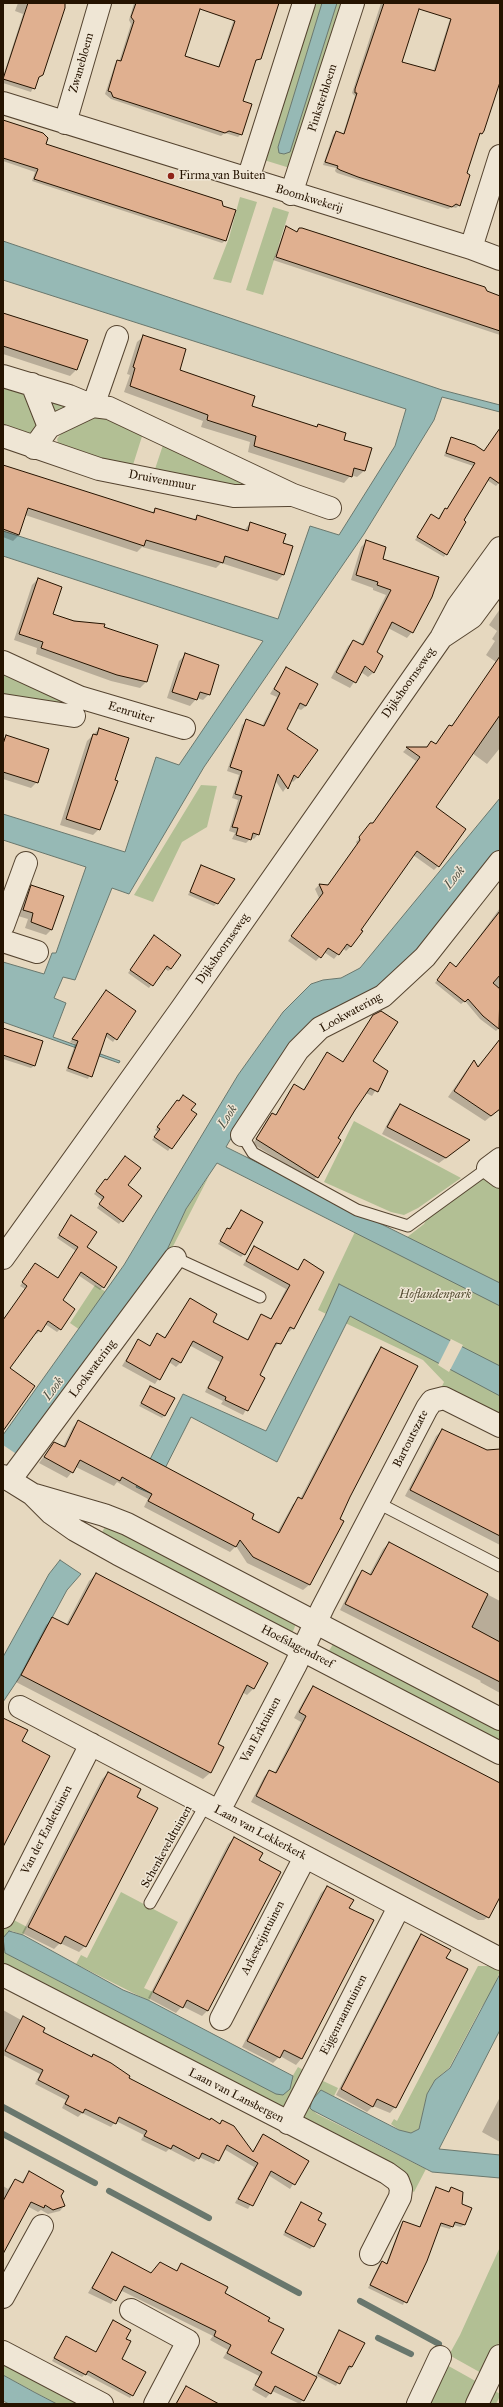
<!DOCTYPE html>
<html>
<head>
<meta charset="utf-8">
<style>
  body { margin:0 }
  #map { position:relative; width:503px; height:2407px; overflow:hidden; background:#e6d8bf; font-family:"IM FELL Great Primer",serif }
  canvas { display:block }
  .frame { position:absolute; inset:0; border:4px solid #251300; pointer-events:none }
</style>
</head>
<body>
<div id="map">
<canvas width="503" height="2407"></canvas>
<div class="frame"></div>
</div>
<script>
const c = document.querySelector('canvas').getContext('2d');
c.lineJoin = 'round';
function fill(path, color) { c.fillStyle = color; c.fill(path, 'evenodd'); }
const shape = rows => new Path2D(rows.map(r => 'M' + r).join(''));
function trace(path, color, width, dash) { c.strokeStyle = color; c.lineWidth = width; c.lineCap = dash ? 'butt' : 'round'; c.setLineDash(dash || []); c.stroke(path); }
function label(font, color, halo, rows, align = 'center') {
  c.font = font + ' "IM FELL Great Primer",serif'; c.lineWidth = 3; c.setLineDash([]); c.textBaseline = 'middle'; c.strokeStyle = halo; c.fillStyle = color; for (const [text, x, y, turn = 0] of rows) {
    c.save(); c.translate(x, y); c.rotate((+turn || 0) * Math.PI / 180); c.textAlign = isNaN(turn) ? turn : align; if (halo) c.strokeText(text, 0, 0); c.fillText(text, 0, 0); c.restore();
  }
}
fill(shape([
  [315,3,322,3,278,147,290,151,337,3,347,3,293,169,264,160],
  [240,197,257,202,231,283,213,279,229,238],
  [273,207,289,212,263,295,246,290],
  [3,384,25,391,38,427,31,434,3,428],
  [50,399,71,405,55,420],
  [102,417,144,430,132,468,58,443,57,439,60,435,70,428,91,418],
  [165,439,261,491,154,472],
  [3,668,65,700,65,706,3,700],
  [201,785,217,786,207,827,182,842,153,902,134,895],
  [354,1121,461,1178,418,1208,404,1215,391,1212,324,1182],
  [209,1176,166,1260,160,1265,186,1209],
  [480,1177,500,1187,500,1419,441,1388,444,1382,423,1360,318,1310,362,1217,406,1238,424,1224,427,1218],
  [95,1285,106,1292,80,1330,70,1323],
  [106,1525,296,1623,294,1629,292,1633,101,1534],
  [336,1639,500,1724,500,1747,326,1656],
  [121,1892,178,1922,144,1988,153,1992,149,2001,76,1964,81,1955,87,1958],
  [10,1918,27,1927,23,1935,12,1931,3,1938,3,1931],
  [3,1951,57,1980,292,2077,298,2067,303,2070,281,2111,3,1968],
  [478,1966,488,1966,500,1971,492,1992,481,2008,449,2068,435,2080,427,2094,419,2129,411,2133,399,2130,391,2124,394,2119,397,2121],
  [321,2080,338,2088,334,2096,321,2090,318,2092,310,2108,317,2114,426,2169,414,2192,303,2122,302,2115],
  [500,2247,500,2341,483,2374,449,2355,460,2335],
  [3,2360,87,2404,57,2404,3,2375],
  [445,2364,479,2383,469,2404,426,2404],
  [492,2389,500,2394,500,2396,496,2404,485,2404]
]), '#b2bf94');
const water = shape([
  [322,3,337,3,290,152,284,154,279,153,278,147,322,3],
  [3,241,442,390,500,405,500,412,442,397,434,420,364,534,204,767,129,894,112,888,75,980,63,977,54,998,66,1003,53,1037,120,1061,119,1063,3,1022,3,962,44,974,52,953,56,953,86,867,3,840,3,814,125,852,156,757,179,765,263,641,3,556,3,531,278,619,310,526,339,535,395,446,406,409,3,280,3,241],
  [500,798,500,849,445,920,399,975,335,1013,237,1128,226,1147,500,1283,500,1306,217,1163,186,1209,160,1265,89,1362,3,1472,3,1435,124,1265,238,1075,283,1012,311,984,323,980,341,978,360,968,500,798],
  [339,1284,500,1366,500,1396,350,1316,277,1462,191,1417,152,1494,136,1487,183,1394,266,1431,325,1316,339,1284],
  [60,1560,81,1574,67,1590,21,1675,3,1702,3,1657,49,1574,60,1560],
  [9,1931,23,1935,123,1990,148,2000,293,2076,290,2089,283,2095,276,2094,5,1953,3,1938,9,1931],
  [500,1974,500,2030,439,2149,500,2155,500,2178,432,2172,312,2110,310,2108,312,2100,321,2090,399,2130,411,2133,419,2129,427,2094,435,2080,450,2068,500,1974],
  [3,2375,34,2392,57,2404,9,2404,3,2401,3,2375]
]);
fill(water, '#96b9b5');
trace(water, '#69776d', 1);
fill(shape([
  [451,1339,463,1345,449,1372,438,1365],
  [3,1445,18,1455,3,1474]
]), '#e6d8bf');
fill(shape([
  [18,3,61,3,42,75,37,78,31,92,3,83,3,77,23,14,15,11],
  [134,3,201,3,184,56,218,68,239,3,278,3,260,58,255,62,242,101,241,134,238,137,225,133,221,136,111,99,105,94,115,64,119,62,131,24,129,20],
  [381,3,420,3,401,62,433,72,455,3,500,3,500,79,481,134,478,136,465,174,459,205,456,208,452,207,448,209,337,173,335,171,336,168,323,165,333,135,336,132,343,134,355,96,352,93],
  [3,121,44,145,225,241,222,243,32,181,35,172,3,161],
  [286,227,296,232,299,229,500,297,500,335,273,260],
  [3,314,86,341,76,370,70,376,3,354],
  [144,336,178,370,251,407,315,428,318,425,343,440,371,449,364,471,357,477,351,475,344,483,248,452,250,442,201,427,203,421,124,392,130,375,127,374,137,342],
  [500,428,500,482,496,486,487,480,444,557,415,540,431,515,438,519,442,512,447,510,473,466,444,456,449,441,452,438,484,452],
  [3,466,151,513,156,509,193,520,198,516,244,531,250,523,282,543,292,546,283,575,277,581,221,563,216,568,142,547,137,552,25,515,19,535,13,541,3,537],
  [367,541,381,559,412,632,407,638,388,628,375,653,361,664,373,673,368,677,361,672,350,688,331,678,348,646,353,641,361,645,386,595,373,590,373,588,351,580,361,547],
  [38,579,51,614,102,628,146,682,140,688,111,681,36,654,37,648,14,640,32,585],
  [500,609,500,748,487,764,472,753,434,808,438,866,434,870,413,855,360,930,351,946,346,951,343,948,334,959,324,952,316,961,288,941,319,898,315,889,319,885,327,886,357,845,356,842,372,824,416,761,403,752,407,748,426,748,431,742,435,745,445,730,451,727,496,662,486,655,495,641,492,639,497,631,489,625],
  [185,655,209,694,203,700,197,698,190,706,167,698,179,661],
  [286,668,317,684,306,706,301,710,296,708,286,729,316,750,297,778,293,782,291,780,283,792,275,780,258,834,254,839,251,838,246,843,232,839,235,833,229,831,238,800,232,798,239,775,227,771,242,725,246,721,262,726,277,697,270,694],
  [99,729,99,829,93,835,60,825,87,741],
  [6,736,37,782,31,788,3,779,3,739],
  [201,866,217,903,214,906,188,895],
  [32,886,52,929,46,935,25,928,28,919,18,916,26,892],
  [500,908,500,1007,498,1029,496,1031,480,1019,465,1001,461,1004,435,983,448,966,456,968],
  [154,937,171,969,168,971,164,968,149,988,128,973],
  [106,991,135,1011,113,1042,105,1036,88,1079,66,1071,75,1044,70,1042],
  [373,1016,372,1061,387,1072,372,1096,366,1093,337,1139,317,1177,313,1181,253,1144,268,1118,273,1114,275,1116,290,1090,295,1085,303,1090,327,1054,342,1063],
  [3,1033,34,1066,31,1068,3,1059],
  [498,1042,500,1109,485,1121,448,1097,468,1068,474,1062,477,1067],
  [177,1101,195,1114,168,1151,152,1140,158,1132,155,1130],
  [400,1105,462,1146,439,1163,382,1134,394,1111],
  [105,1180,141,1196,119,1224,97,1208,102,1200,94,1194],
  [241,1211,244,1254,241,1257,218,1244],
  [68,1220,85,1247,103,1287,100,1290,78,1275,62,1300,60,1329,57,1332,45,1324,37,1334,35,1333,9,1368,3,1427,3,1320,25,1289,20,1286,35,1264,57,1279,76,1251,57,1238],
  [254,1248,297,1270,304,1260,322,1270,293,1328,289,1332,286,1331,275,1348,273,1347,259,1376,264,1378,243,1415,221,1404,223,1401,205,1392,220,1362,189,1345,180,1363,176,1367,169,1362,155,1384,122,1366,138,1340,149,1346,157,1334,164,1338,190,1300,211,1323,247,1340,261,1315,270,1320,286,1289,243,1265],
  [381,1349,349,1496,339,1519,342,1521,309,1585,303,1590,247,1563,236,1546,230,1552,144,1507,148,1499,117,1482,114,1486,76,1467,67,1478,39,1463,54,1443,63,1447,73,1427,78,1422,277,1533,293,1504,300,1499,376,1354],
  [150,1387,165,1415,162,1418,139,1406],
  [442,1430,500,1457,500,1545,405,1496,436,1436],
  [389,1543,500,1601,500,1693,480,1682,481,1681,340,1610,357,1577,362,1572,369,1575,383,1549],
  [96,1574,254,1688,247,1695,242,1692,217,1744,223,1747,210,1773,203,1779,16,1682,46,1625,52,1619,66,1625,89,1581],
  [313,1687,500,1783,500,1895,490,1915,484,1920,478,1920,251,1802,264,1777,269,1771,274,1774,301,1722,294,1718,308,1693],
  [108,1773,136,1797,85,1946,79,1952,60,1943,54,1949,22,1933,102,1779],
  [234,1838,258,1861,208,2010,202,2016,182,2006,176,2013,148,1998,228,1844],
  [327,1887,348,1908,373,1921,301,2059,296,2065,280,2056,273,2063,242,2047,321,1893],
  [421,1936,445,1958,395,2107,390,2113,373,2106,367,2112,336,2095,416,1941],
  [3,2010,21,2020,23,2017,42,2032,91,2058,93,2056,127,2079,210,2121,219,2124,222,2121,252,2152,263,2136,307,2162,290,2189,268,2175,248,2209,235,2203,254,2167,224,2149,214,2164,199,2157,194,2162,169,2149,166,2152,141,2140,144,2135,116,2121,111,2127,82,2113,78,2117,62,2108,66,2100,35,2084,40,2074,3,2055],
  [500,2097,500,2142,482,2132],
  [29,2173,60,2196,64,2206,60,2211,48,2214,41,2210,38,2212,27,2206,3,2243,3,2186,8,2189,15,2180,21,2183],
  [436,2188,448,2193,451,2188,461,2204,464,2225,461,2227,453,2225,450,2229,439,2226,403,2305,368,2288,379,2265,382,2262,386,2264,401,2225,404,2222,419,2228],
  [301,2203,317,2221,313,2246,310,2249,283,2235],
  [112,2253,151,2274,176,2272,182,2265,267,2321,270,2353,315,2377,340,2332,352,2367,349,2370,346,2369,336,2386,317,2376,300,2404,272,2391,266,2398,252,2390,259,2376,223,2358,228,2350,210,2340,213,2336,120,2290,111,2304,88,2293],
  [113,2322,125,2339,121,2359,132,2395,130,2398,85,2374,82,2377,52,2361,66,2337,95,2353],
  [186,2387,218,2404,175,2404]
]), '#0003');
trace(shape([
  [3,2107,209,2218],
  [3,2134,95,2183],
  [109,2191,299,2293],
  [360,2301,439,2344],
  [378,2338,411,2354]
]), '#69776d', 6);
const building = shape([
  [28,3,65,3,65,8,43,75,39,77,35,89,3,79,28,3],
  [136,3,279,3,261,59,256,60,243,101,252,104,242,135,229,131,225,133,113,97,111,92,108,91,117,60,121,61,134,21,131,17,136,3],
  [200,9,235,21,219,67,185,56,200,9],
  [384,3,500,3,500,82,484,131,482,134,480,133,467,173,470,175,460,206,456,204,452,207,358,177,340,170,337,168,338,166,325,162,336,131,344,134,357,93,355,93,355,89,384,3],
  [419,9,451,19,435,71,402,62,419,9],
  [3,120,43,133,48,138,46,144,222,201,223,206,236,210,226,241,34,179,38,169,3,158,3,120],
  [286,226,297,232,299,228,302,228,485,287,487,291,500,296,500,331,276,257,286,226],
  [3,313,88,340,77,370,3,346,3,313],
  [143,335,186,349,180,370,255,396,252,406,317,427,318,424,346,433,344,440,372,448,365,471,354,468,352,477,254,446,256,436,207,420,208,415,130,386,135,368,133,367,143,335],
  [500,428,500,484,490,477,464,520,466,522,447,555,417,537,431,514,439,519,445,508,447,509,475,463,446,453,451,437,475,445,484,451,500,428],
  [3,465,154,513,155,508,196,520,197,515,248,531,250,522,286,534,283,543,293,546,284,575,225,556,223,563,146,540,144,546,28,508,19,535,3,529,3,465],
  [366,540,386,547,383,559,439,577,432,597,413,633,392,622,377,652,383,656,374,673,365,666,356,683,336,672,353,640,363,645,391,590,377,585,378,582,356,575,366,540],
  [38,578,62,587,53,614,74,621,105,624,104,627,158,645,147,682,117,675,41,648,43,642,19,634,38,578],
  [185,653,219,665,210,695,200,692,197,700,172,692,185,653],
  [500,656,500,715,436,807,466,829,439,867,417,851,361,930,363,931,351,947,347,944,339,955,328,948,321,958,291,936,323,893,319,884,328,885,360,840,359,837,370,823,373,823,420,757,406,747,427,747,431,741,436,744,449,725,452,726,500,656],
  [286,667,318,684,306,706,300,703,287,729,318,750,298,778,294,775,288,789,278,774,259,835,253,833,251,840,236,835,238,828,232,827,242,796,235,794,242,771,230,767,246,719,264,726,280,693,274,689,286,667],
  [99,728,129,738,115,780,118,781,100,830,66,819,93,734,97,735,99,728],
  [6,735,49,749,38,783,3,772,3,744,6,735],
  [201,865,235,879,218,904,190,892,201,865],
  [31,885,64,896,52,930,31,922,33,913,23,910,31,885],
  [500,911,500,975,493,983,500,989,499,1029,483,1016,468,999,465,1002,437,980,450,962,456,967,500,911],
  [154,935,181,955,171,969,167,966,153,986,130,970,154,935],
  [106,990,136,1011,117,1040,107,1033,92,1077,68,1068,78,1041,72,1039,106,990],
  [381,1011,398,1022,373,1061,388,1071,378,1092,370,1088,355,1110,338,1138,341,1140,318,1178,256,1139,272,1113,276,1115,294,1084,304,1090,327,1052,343,1062,373,1015,381,1011],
  [3,1028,43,1041,35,1066,3,1055,3,1028],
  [500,1039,500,1109,491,1116,454,1091,474,1060,478,1067,500,1039],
  [183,1095,196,1104,191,1110,197,1114,172,1149,154,1137,160,1129,157,1127,177,1100,179,1101,183,1095],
  [400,1104,470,1140,446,1158,387,1127,400,1104],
  [125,1156,141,1168,128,1185,142,1196,123,1222,99,1204,104,1197,96,1191,105,1179,107,1180,125,1156],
  [241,1210,263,1222,245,1255,220,1241,227,1228,230,1229,241,1210],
  [71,1215,97,1232,87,1247,117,1267,104,1288,81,1272,63,1300,75,1309,61,1330,48,1321,41,1332,38,1330,10,1368,35,1386,3,1431,3,1320,27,1286,22,1282,35,1263,58,1278,78,1247,59,1235,71,1215],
  [254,1246,298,1270,304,1259,324,1272,294,1329,290,1327,281,1344,276,1343,260,1375,265,1378,248,1411,225,1400,226,1397,208,1388,223,1357,193,1341,181,1363,172,1358,160,1380,126,1361,138,1339,150,1346,157,1333,165,1338,190,1298,217,1314,213,1322,248,1340,261,1314,271,1319,290,1285,246,1261,254,1246],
  [381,1347,418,1366,350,1497,340,1519,344,1521,310,1585,253,1557,240,1540,236,1547,148,1501,152,1494,122,1477,120,1481,80,1460,73,1473,44,1457,54,1442,65,1447,78,1420,254,1514,252,1519,279,1533,298,1497,302,1499,381,1347],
  [150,1386,175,1398,165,1416,141,1403,150,1386],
  [442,1429,487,1450,500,1449,500,1536,410,1490,442,1429],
  [389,1542,488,1594,472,1627,500,1642,500,1682,345,1604,362,1570,371,1575,389,1542],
  [96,1573,268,1663,254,1689,247,1685,218,1744,224,1747,211,1773,21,1675,52,1617,68,1625,96,1573],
  [313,1686,500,1783,500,1897,489,1918,256,1796,269,1770,276,1773,290,1747,306,1716,299,1712,313,1686],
  [3,1718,28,1730,22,1741,50,1756,3,1847,3,1718],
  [108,1772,141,1789,137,1797,158,1808,86,1947,65,1936,61,1944,28,1927,108,1772],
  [234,1837,263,1853,259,1860,281,1872,208,2011,187,2000,183,2008,153,1992,234,1837],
  [327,1886,354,1900,349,1908,374,1920,302,2059,284,2050,280,2058,247,2041,327,1886],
  [421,1934,451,1950,446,1958,468,1969,396,2108,377,2099,373,2107,341,2089,421,1934],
  [23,2016,45,2028,43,2032,92,2057,93,2054,111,2063,130,2076,129,2078,210,2120,211,2118,220,2124,222,2120,234,2126,253,2152,263,2134,309,2161,295,2185,271,2171,253,2206,238,2199,258,2163,227,2145,219,2161,202,2153,199,2159,173,2145,171,2149,144,2136,147,2131,119,2117,116,2124,85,2109,83,2113,65,2104,69,2096,38,2080,43,2070,5,2051,23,2016],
  [29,2171,64,2191,61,2196,65,2206,53,2210,45,2205,44,2208,31,2202,3,2254,3,2201,15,2179,23,2183,29,2171],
  [436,2187,449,2192,451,2187,463,2192,462,2204,472,2208,465,2225,455,2222,453,2227,441,2223,427,2261,407,2303,370,2285,382,2261,387,2264,403,2221,420,2227,436,2187],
  [301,2202,322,2213,318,2220,326,2224,314,2247,285,2232,301,2202],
  [112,2252,151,2273,160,2262,177,2271,181,2263,228,2287,225,2293,270,2318,268,2321,284,2329,271,2353,317,2377,304,2401,275,2386,271,2394,255,2385,262,2372,227,2353,231,2345,214,2336,216,2331,124,2286,116,2301,92,2288,112,2252],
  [113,2320,131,2330,126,2339,131,2341,122,2359,146,2372,133,2396,88,2371,86,2375,54,2358,66,2336,96,2352,113,2320],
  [339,2330,365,2343,352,2367,349,2366,340,2384,318,2373,339,2330],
  [186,2386,219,2404,176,2404,186,2386]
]);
fill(building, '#e0b090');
trace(building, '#251300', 1);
const service = shape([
  [242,1135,253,1153,357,1210,408,1226,488,1168],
  [175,1258,260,1297],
  [378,1503,500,1566],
  [150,1903,206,1804]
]);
const minor = shape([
  [3,103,471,248,500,259],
  [65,123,100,3],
  [248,179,304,3],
  [291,194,353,3],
  [471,248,500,156],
  [3,376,69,396,93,406,109,408,293,495,330,508],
  [32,384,49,427],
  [3,436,99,469,234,496,288,495],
  [34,448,49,427,93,406,117,337],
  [3,662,79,697,184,728],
  [3,705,74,716],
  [3,926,26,863],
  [3,941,37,952],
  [242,1135,298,1050,320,1028,383,996,425,957,500,862],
  [500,1159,488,1168,500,1177],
  [10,1480,175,1258],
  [20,1707,500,1959],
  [219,1811,295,1666,323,1607,427,1408,432,1401,444,1398,500,1426],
  [3,1917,91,1744],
  [3,1975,387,2173,398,2181,401,2189,400,2197,371,2254],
  [221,2019,305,1857],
  [288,2123,399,1907],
  [3,2297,42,2226],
  [131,2310,188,2341,155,2404],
  [3,2352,102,2404],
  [418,2404,440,2357]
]);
const tertiary = shape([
  [442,637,472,617,500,579],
  [3,1258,182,1008,441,638,458,606,500,548],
  [3,1476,32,1494,51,1513,75,1530,118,1554,500,1753],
  [35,1495,104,1515,127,1524,500,1719],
  [477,2404,500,2356]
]);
trace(service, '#554430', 13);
trace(minor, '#554430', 24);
trace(tertiary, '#554430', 24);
trace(service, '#efe6d5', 11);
trace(minor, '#efe6d5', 22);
trace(tertiary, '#efe6d5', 22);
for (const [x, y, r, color] of [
  [171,176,4,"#8f2418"]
]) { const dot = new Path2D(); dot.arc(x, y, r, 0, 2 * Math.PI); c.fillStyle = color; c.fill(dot); trace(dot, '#efe6d5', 1.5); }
label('12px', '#251300', '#efe6d5', [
  ["Zwanebloem",82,63,-74],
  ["Pinksterbloem",323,98,-72],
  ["Boomkwekerij",309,199,17],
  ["Druivenmuur",162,481,11],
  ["Dijkshoornseweg",409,683,-55],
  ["Eenruiter",131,713,17],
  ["Dijkshoornseweg",223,949,-55],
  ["Lookwatering",351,1013,-29],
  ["Lookwatering",93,1369,-53],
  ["Bartoutszate",411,1439,-63],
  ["Hoefslagendreef",297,1647,27],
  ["Van Erktuinen",261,1730,-62],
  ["Van der Endetuinen",47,1830,-63],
  ["Laan van Lekkerkerk",260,1833,28],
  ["Schenkeveldtuinen",167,1847,-61],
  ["Arkesteijntuinen",263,1938,-63],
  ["Eijgenraamtuinen",344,2015,-63],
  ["Laan van Lansbergen",236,2096,27]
]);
label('12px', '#251300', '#efe6d5', [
  ["Firma van Buiten",179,176]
], 'left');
label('italic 12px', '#564f34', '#efe6d5', [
  ["Hoflandenpark",435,1295]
]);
label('italic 13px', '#4d4d3f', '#efe6d5', [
  ["Look",455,878,-51],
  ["Look",228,1117,-57],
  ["Look",54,1389,-53]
]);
</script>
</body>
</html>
